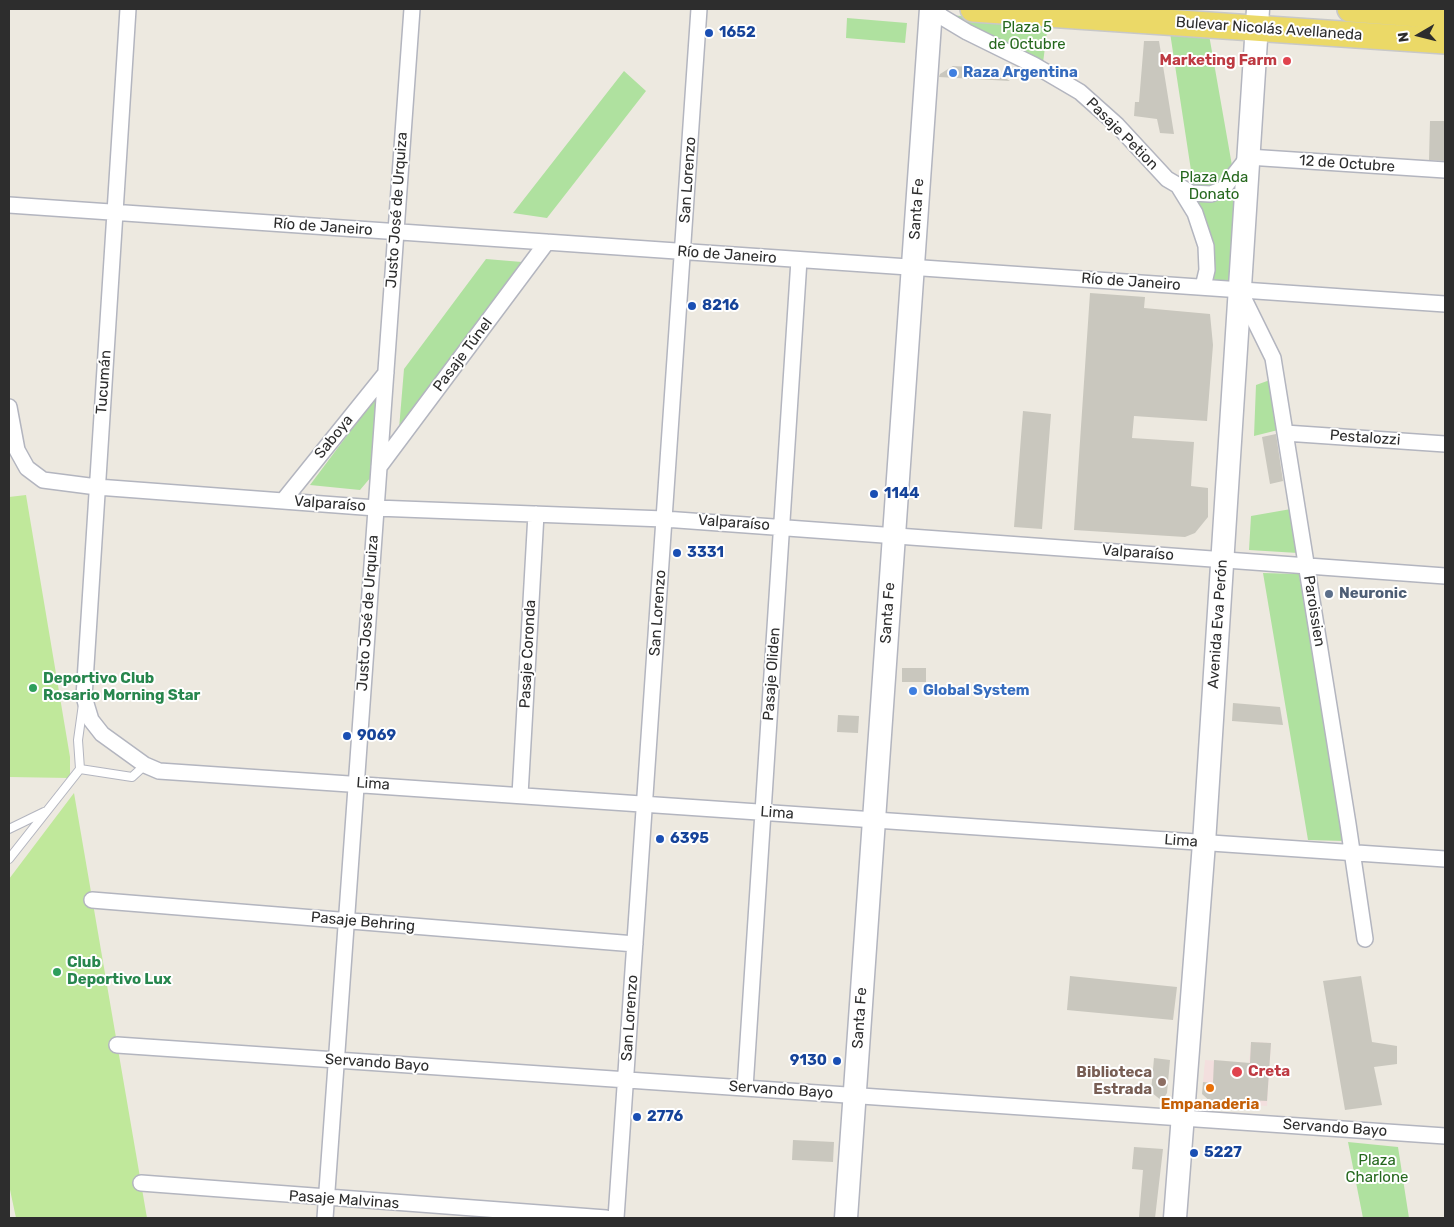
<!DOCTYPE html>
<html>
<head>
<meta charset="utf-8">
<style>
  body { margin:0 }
  #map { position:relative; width:1454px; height:1227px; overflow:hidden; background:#ede9e0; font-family:Rubik,sans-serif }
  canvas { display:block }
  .frame { position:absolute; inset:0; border:10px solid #2d2d2d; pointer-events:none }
  .north { position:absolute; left:1394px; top:10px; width:50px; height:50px; -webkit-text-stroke:4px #fff; paint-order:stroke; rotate:262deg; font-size:14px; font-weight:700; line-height:20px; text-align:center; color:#2d2d2d }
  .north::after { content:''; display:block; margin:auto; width:18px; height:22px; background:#2d2d2d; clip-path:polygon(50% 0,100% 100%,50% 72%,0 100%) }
</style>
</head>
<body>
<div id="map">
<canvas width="1454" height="1227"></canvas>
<div class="frame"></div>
<div class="north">N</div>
</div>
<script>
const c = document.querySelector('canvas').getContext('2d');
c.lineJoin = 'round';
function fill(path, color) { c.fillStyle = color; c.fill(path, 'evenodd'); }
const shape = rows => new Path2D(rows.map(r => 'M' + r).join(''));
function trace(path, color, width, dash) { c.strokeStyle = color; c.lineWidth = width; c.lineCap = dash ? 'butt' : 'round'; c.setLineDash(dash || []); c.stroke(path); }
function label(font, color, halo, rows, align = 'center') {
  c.font = font + ' Rubik,sans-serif'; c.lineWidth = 4; c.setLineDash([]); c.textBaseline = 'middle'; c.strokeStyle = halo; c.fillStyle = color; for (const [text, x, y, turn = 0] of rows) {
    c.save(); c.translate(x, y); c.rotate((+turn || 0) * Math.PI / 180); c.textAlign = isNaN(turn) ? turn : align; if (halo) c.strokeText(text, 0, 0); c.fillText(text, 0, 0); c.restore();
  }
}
fill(shape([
  [1251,1042,1271,1043,1267,1106,1248,1105,1248,1086,1203,1082,1205,1060,1249,1063]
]), '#f3dfde');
fill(shape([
  [949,15,1048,23,1043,63],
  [847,18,907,23,905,43,846,38],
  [1169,26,1208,29,1237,194,1234,282,1208,282],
  [624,71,646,91,547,218,513,213],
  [486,259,522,262,399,429,404,369],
  [1270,380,1278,430,1254,436,1256,385],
  [378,394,371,477,360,490,310,485],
  [1291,509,1298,553,1249,550,1251,516],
  [1263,573,1299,574,1344,841,1308,840],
  [1348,1142,1398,1147,1409,1218,1363,1218]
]), '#afe19f');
fill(shape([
  [26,495,70,757,70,778,9,777,9,497],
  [74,793,147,1218,16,1218,9,1185,9,879]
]), '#c0e89b');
fill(shape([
  [1144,41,1159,41,1174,134,1160,133,1157,119,1134,116,1135,102,1139,102],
  [953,66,989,68,1010,81,939,77,940,74],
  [1430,121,1445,121,1445,161,1429,160],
  [1090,293,1145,297,1144,308,1210,314,1213,345,1207,421,1134,416,1132,438,1194,442,1191,486,1208,488,1208,517,1195,533,1185,537,1074,530],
  [1023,411,1051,414,1042,529,1014,527],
  [1276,434,1283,481,1270,484,1262,437],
  [902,668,926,668,926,682,902,682],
  [1233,703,1280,707,1283,725,1232,721],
  [838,715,859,716,858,733,837,732],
  [1070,976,1177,987,1173,1020,1067,1010],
  [1361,976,1372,1042,1397,1046,1397,1064,1374,1067,1382,1105,1345,1110,1323,981],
  [1251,1042,1271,1043,1267,1101,1248,1100,1248,1105,1212,1103,1202,1094,1203,1082,1213,1083,1214,1060,1250,1063],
  [1154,1058,1170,1060,1167,1093,1162,1101,1151,1092],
  [793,1140,834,1142,833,1162,792,1160],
  [1134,1147,1163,1149,1155,1218,1139,1217,1143,1170,1132,1169]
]), '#c9c7be');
const lane = shape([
  [80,769,132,777,145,765],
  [9,829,44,812],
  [9,859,80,769,78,740,83,704]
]);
const street = shape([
  [128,9,84,697,91,720,102,734,145,765,159,771,1445,859],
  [934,9,942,17,967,32,1034,65,1080,92,1117,125,1167,179,1191,193,1211,194,1223,189,1248,157,1445,170],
  [1179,187,1195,213,1206,246,1207,270,1203,287],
  [9,205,1445,304],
  [1241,293,1273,358,1348,824,1365,939],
  [9,407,17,450,27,468,43,480,97,487,376,508,664,519,1445,576],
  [1285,433,1445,444],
  [379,467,547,242],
  [283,501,386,373],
  [520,795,536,514],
  [92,900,635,944],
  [117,1045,1445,1136],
  [745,1088,799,260],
  [141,1183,606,1218],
  [325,1218,412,9],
  [616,1218,699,9]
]);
const secondary = shape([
  [846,1218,931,9],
  [1175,1218,1204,843,1258,9]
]);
const primary = shape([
  [973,9,1445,41],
  [1350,9,1445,16]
]);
trace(lane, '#b3b5bf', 10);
trace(street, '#b3b5bf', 18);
trace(secondary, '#b3b5bf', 25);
trace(primary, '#c8c8c8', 28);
trace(lane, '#fff', 8);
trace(street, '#fff', 15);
trace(secondary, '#fff', 22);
trace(primary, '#ebd967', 25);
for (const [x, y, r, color] of [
  [709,33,5,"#1a4fb4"],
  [1287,61,5,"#e0444e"],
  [953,73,5,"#3f7fe0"],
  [692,306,5,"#1a4fb4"],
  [874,494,5,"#1a4fb4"],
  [677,553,5,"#1a4fb4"],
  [1329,594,5,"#5c6f8a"],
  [33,688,5,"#2e9e5b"],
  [913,691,5,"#3f7fe0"],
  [347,736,5,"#1a4fb4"],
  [660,839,5,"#1a4fb4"],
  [57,972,5,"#2e9e5b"],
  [837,1061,5,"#1a4fb4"],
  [1237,1072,6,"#e0444e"],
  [1162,1082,5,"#8d6e63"],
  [1210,1088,5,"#e8710a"],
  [637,1117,5,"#1a4fb4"],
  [1194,1153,5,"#1a4fb4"]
]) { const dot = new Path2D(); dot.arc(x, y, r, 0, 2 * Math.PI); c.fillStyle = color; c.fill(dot); trace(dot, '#fff', 2); }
label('15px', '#26681e', '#fff', [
  ["Plaza 5",1027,28],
  ["de Octubre",1027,45],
  ["Plaza Ada",1214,178],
  ["Donato",1214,195],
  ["Plaza",1377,1161],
  ["Charlone",1377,1178]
]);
label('15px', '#2d2d2d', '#fff', [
  ["Bulevar Nicolás Avellaneda",1269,29,4],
  ["Pasaje Petion",1122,134,45],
  ["12 de Octubre",1347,164,4],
  ["San Lorenzo",688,180,-86],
  ["Santa Fe",917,209,-86],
  ["Justo José de Urquiza",397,210,-86],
  ["Río de Janeiro",323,227,4],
  ["Río de Janeiro",727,255,4],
  ["Río de Janeiro",1131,282,4],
  ["Pasaje Túnel",463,355,-53],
  ["Tucumán",104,382,-86],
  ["Saboya",334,437,-51],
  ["Pestalozzi",1365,438,4],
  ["Valparaíso",330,504,4],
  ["Valparaíso",734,523,4],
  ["Valparaíso",1138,553,4],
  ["Paroissien",1314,611,81],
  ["Justo José de Urquiza",368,613,-86],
  ["San Lorenzo",658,613,-86],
  ["Santa Fe",888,613,-86],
  ["Avenida Eva Perón",1218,624,-86],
  ["Pasaje Coronda",528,654,-87],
  ["Pasaje Oliden",772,674,-86],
  ["Lima",373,784,4],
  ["Lima",777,813,4],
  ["Lima",1181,841,4],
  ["Pasaje Behring",363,922,5],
  ["San Lorenzo",630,1018,-86],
  ["Santa Fe",860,1018,-86],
  ["Servando Bayo",377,1063,4],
  ["Servando Bayo",781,1090,4],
  ["Servando Bayo",1335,1128,4],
  ["Pasaje Malvinas",344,1200,4]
]);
label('bold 15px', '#164399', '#fff', [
  ["1652",719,33],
  ["8216",702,306],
  ["1144",884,494],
  ["3331",687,553],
  ["9069",357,736],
  ["6395",670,839],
  ["9130",827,1061,"right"],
  ["2776",647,1117],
  ["5227",1204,1153]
], 'left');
label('bold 15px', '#be3a42', '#fff', [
  ["Marketing Farm",1277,61],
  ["Creta",1248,1072,"left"]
], 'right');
label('bold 15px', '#366cbe', '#fff', [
  ["Raza Argentina",963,73],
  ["Global System",923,691]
], 'left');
label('bold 15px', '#4e5e75', '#fff', [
  ["Neuronic",1339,594]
], 'left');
label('bold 15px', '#27864d', '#fff', [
  ["Deportivo Club",43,679],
  ["Rosario Morning Star",43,696],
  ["Club",67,963],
  ["Deportivo Lux",67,980]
], 'left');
label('bold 15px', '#785e54', '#fff', [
  ["Biblioteca",1152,1073],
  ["Estrada",1152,1090]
], 'right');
label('bold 15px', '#c56008', '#fff', [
  ["Empanaderia",1210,1105]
]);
</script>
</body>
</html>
